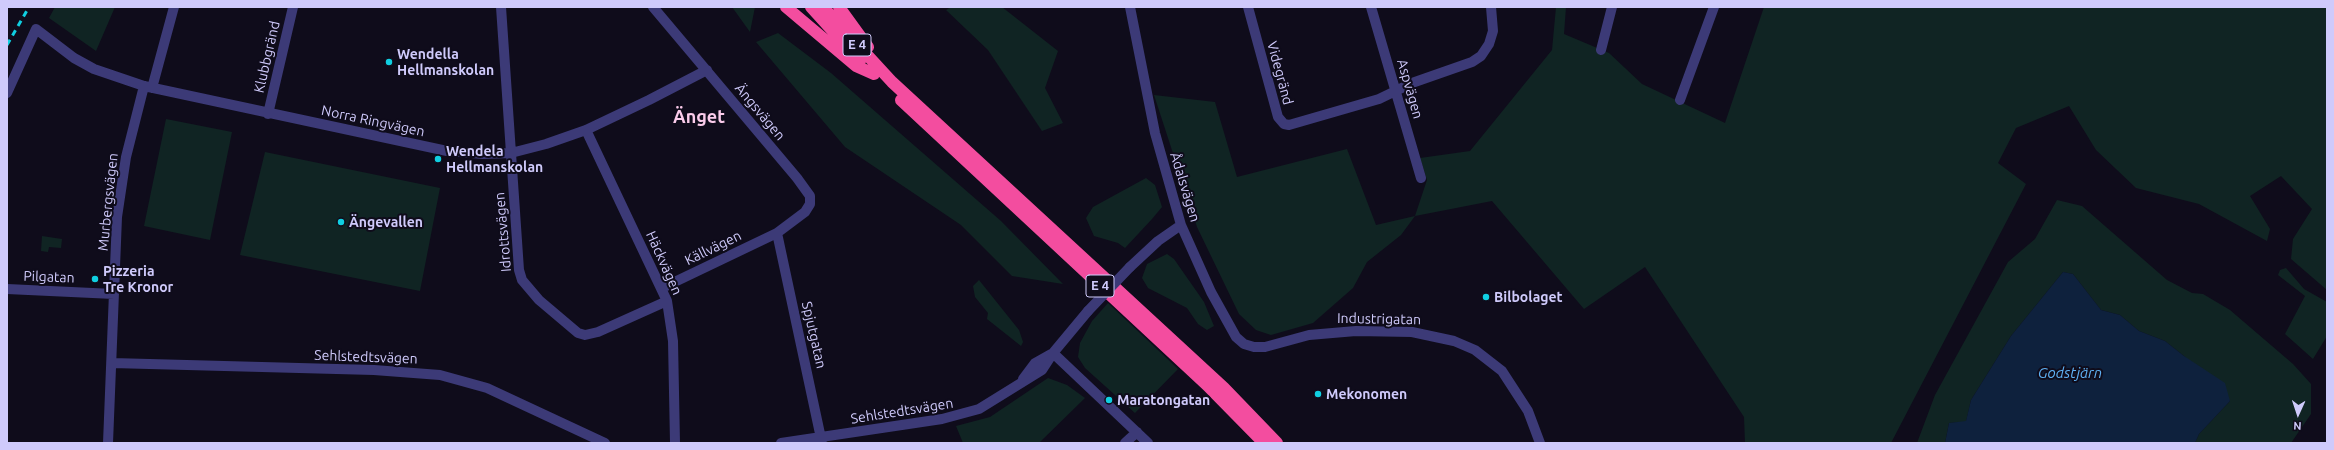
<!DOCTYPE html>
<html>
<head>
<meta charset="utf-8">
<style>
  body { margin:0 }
  #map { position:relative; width:2334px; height:450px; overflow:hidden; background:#0f0c1b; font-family:Ubuntu,sans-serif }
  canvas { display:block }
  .frame { position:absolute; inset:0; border:8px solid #cfcafb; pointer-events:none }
  .north { position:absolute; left:2278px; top:394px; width:40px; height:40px; -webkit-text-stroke:3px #0f0c1b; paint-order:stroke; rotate:183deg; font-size:11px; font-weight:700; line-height:16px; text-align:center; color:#cfcafb }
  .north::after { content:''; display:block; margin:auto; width:14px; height:18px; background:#cfcafb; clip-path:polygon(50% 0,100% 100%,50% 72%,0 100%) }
</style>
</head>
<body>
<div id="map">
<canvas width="2334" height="450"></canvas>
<div class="frame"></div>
<div class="north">N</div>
</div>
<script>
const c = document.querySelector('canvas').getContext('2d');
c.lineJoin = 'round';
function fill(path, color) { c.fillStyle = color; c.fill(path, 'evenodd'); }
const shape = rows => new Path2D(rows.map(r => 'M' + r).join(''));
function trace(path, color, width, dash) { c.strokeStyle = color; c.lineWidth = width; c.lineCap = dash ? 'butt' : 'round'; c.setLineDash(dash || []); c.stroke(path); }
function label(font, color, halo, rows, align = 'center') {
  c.font = font + ' Ubuntu,sans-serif'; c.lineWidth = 4; c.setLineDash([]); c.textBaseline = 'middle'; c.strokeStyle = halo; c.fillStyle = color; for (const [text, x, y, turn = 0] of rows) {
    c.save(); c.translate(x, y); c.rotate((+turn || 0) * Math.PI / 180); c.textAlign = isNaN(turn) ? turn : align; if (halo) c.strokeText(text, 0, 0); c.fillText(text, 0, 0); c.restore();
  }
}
fill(shape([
  [55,7,115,7,96,51,49,18],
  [732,7,755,7,750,32],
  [951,7,1002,7,1058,51,1045,88,1063,123,1042,131,988,50,946,10],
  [1556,7,1566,7,1564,34,1609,53,1642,84,1725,123,1764,7,2327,7,2327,290,2291,259,2293,239,2312,209,2281,176,2250,196,2270,229,2267,241,2199,204,2136,188,2096,150,2069,106,2016,128,1998,163,2026,184,1891,443,1745,443,1744,417,1645,267,1584,309,1492,201,1415,216,1401,235,1367,262,1353,288,1313,323,1271,335,1256,330,1239,314,1197,227,1154,95,1215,102,1237,177,1347,149,1376,225,1415,216,1427,180,1420,158,1470,151,1552,50],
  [778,33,831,73,1001,221,1063,284,1012,276,961,225,845,147,756,42],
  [166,119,232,132,210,240,144,226],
  [265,152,440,188,420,291,240,255],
  [1146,178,1155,185,1162,207,1152,219,1125,248,1118,243,1094,236,1086,218,1093,207],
  [2057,200,2082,206,2167,280,2192,293,2203,294,2230,310,2293,364,2311,384,2311,414,2291,443,2195,443,2199,434,2230,401,2184,356,2165,341,2139,331,2120,315,2101,310,2073,274,2063,272,2011,336,1971,400,1966,422,1949,423,1945,443,1917,443,1935,395,2008,262,2035,239],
  [42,236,62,239,61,248,49,247,48,252,41,251],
  [1167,254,1174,259,1204,302,1214,326,1207,330,1198,324,1187,308,1148,288,1142,278,1147,264],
  [2286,268,2304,289,2327,302,2327,336,2313,359,2285,334,2305,296,2278,275,2280,270],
  [979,280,1019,330,1023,342,1021,346,987,319,988,313,975,297,973,286],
  [1108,303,1178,369,1135,413,1085,368,1078,357,1080,343,1092,321],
  [1048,378,1067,385,1085,398,1039,443,963,443,956,426,990,417]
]), '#102423');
fill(shape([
  [2063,272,2073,274,2101,310,2120,315,2139,331,2165,341,2184,356,2225,383,2230,401,2199,434,2195,443,1945,443,1949,423,1966,421,1971,400,2011,336]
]), '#0e213d');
trace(shape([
  [501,7,519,270,522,280,539,300,578,333,585,335,598,332,667,301],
  [653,7,797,178,810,196,810,204,805,212,777,233,662,288],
  [1130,7,1155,133,1181,225,1211,292,1236,337,1244,344,1254,347,1265,347,1309,335,1356,331,1412,332,1454,341,1475,350,1502,371,1528,411,1540,443],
  [1248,7,1278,117,1284,124,1289,125,1379,99,1412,83,1472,62,1481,56,1489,44,1493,31,1491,7],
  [1371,7,1421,178],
  [1601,50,1612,7],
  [152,88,174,7],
  [7,93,36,29,74,58,94,69,144,86,447,151,483,154,511,153,546,144,586,130,649,100,707,70],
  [1680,100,1714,7],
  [268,114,293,7],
  [586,130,667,301,673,341,675,443],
  [777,233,822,443],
  [1130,267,1158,241,1181,225],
  [7,289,114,294],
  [1053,353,1148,443],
  [112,363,374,370,440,375,487,388,605,443],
  [1023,379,1035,363,1051,354],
  [108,443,117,217,126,157,144,86],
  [781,443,942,419,979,409,1042,370,1053,353,1088,311],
  [1125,443,1137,432]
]), '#3c3a77', 10);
trace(shape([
  [786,7,856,66,874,74],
  [811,7,860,61],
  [823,7,892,82,1224,388,1277,443],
  [839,7,868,47],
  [901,100,1207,385,1264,443]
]), '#f34d9f', 12);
trace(shape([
  [7,45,29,7]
]), '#10cfe1', 3, [6, 5]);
trace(shape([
  [1088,311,1130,267]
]), '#3c3a77', 10);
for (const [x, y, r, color] of [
  [389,62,4,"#10cfe1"],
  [438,159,4,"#10cfe1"],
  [341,222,4,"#10cfe1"],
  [95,279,4,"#10cfe1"],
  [1486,297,4,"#10cfe1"],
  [1318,394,4,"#10cfe1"],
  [1109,400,4,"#10cfe1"]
]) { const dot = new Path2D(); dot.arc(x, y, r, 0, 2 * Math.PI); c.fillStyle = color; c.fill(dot); trace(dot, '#0f0c1b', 1.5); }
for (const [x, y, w] of [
  [857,45,28],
  [1100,286,28]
]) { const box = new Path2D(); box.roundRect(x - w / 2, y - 11, w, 22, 3); c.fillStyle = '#0f0c1b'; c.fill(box); trace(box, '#cfcafb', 1); }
label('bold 13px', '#cfcafb', null, [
  ["E 4",857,45],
  ["E 4",1100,286]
]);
label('bold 14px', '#cfcafb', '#0f0c1b', [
  ["Wendella",397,54],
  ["Hellmanskolan",397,70],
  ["Wendela",446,151],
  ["Hellmanskolan",446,167],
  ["Ängevallen",349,222],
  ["Pizzeria",103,271],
  ["Tre Kronor",103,287],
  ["Bilbolaget",1494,297],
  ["Mekonomen",1326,394],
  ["Maratongatan",1117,400]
], 'left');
label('14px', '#cfcafb', '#0f0c1b', [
  ["Klubbgränd",267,57,-77],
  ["Videgränd",1280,73,75],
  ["Aspvägen",1410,89,74],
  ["Ängsvägen",760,112,50],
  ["Norra Ringvägen",373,121,12],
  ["Ådalsvägen",1185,187,73],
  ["Murbergsvägen",108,202,-84],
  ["Idrottsvägen",503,232,-95],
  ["Källvägen",713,248,-26],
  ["Häckvägen",664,263,66],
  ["Pilgatan",49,277,2],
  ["Industrigatan",1379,319,1],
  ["Spjutgatan",814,335,77],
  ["Sehlstedtsvägen",366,357,2],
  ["Sehlstedtsvägen",902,411,-9]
]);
label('italic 15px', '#5fb1f4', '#0f0c1b', [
  ["Godstjärn",2070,373]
]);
label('bold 18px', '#fbcceb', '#0f0c1b', [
  ["Änget",699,117]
]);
</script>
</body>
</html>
